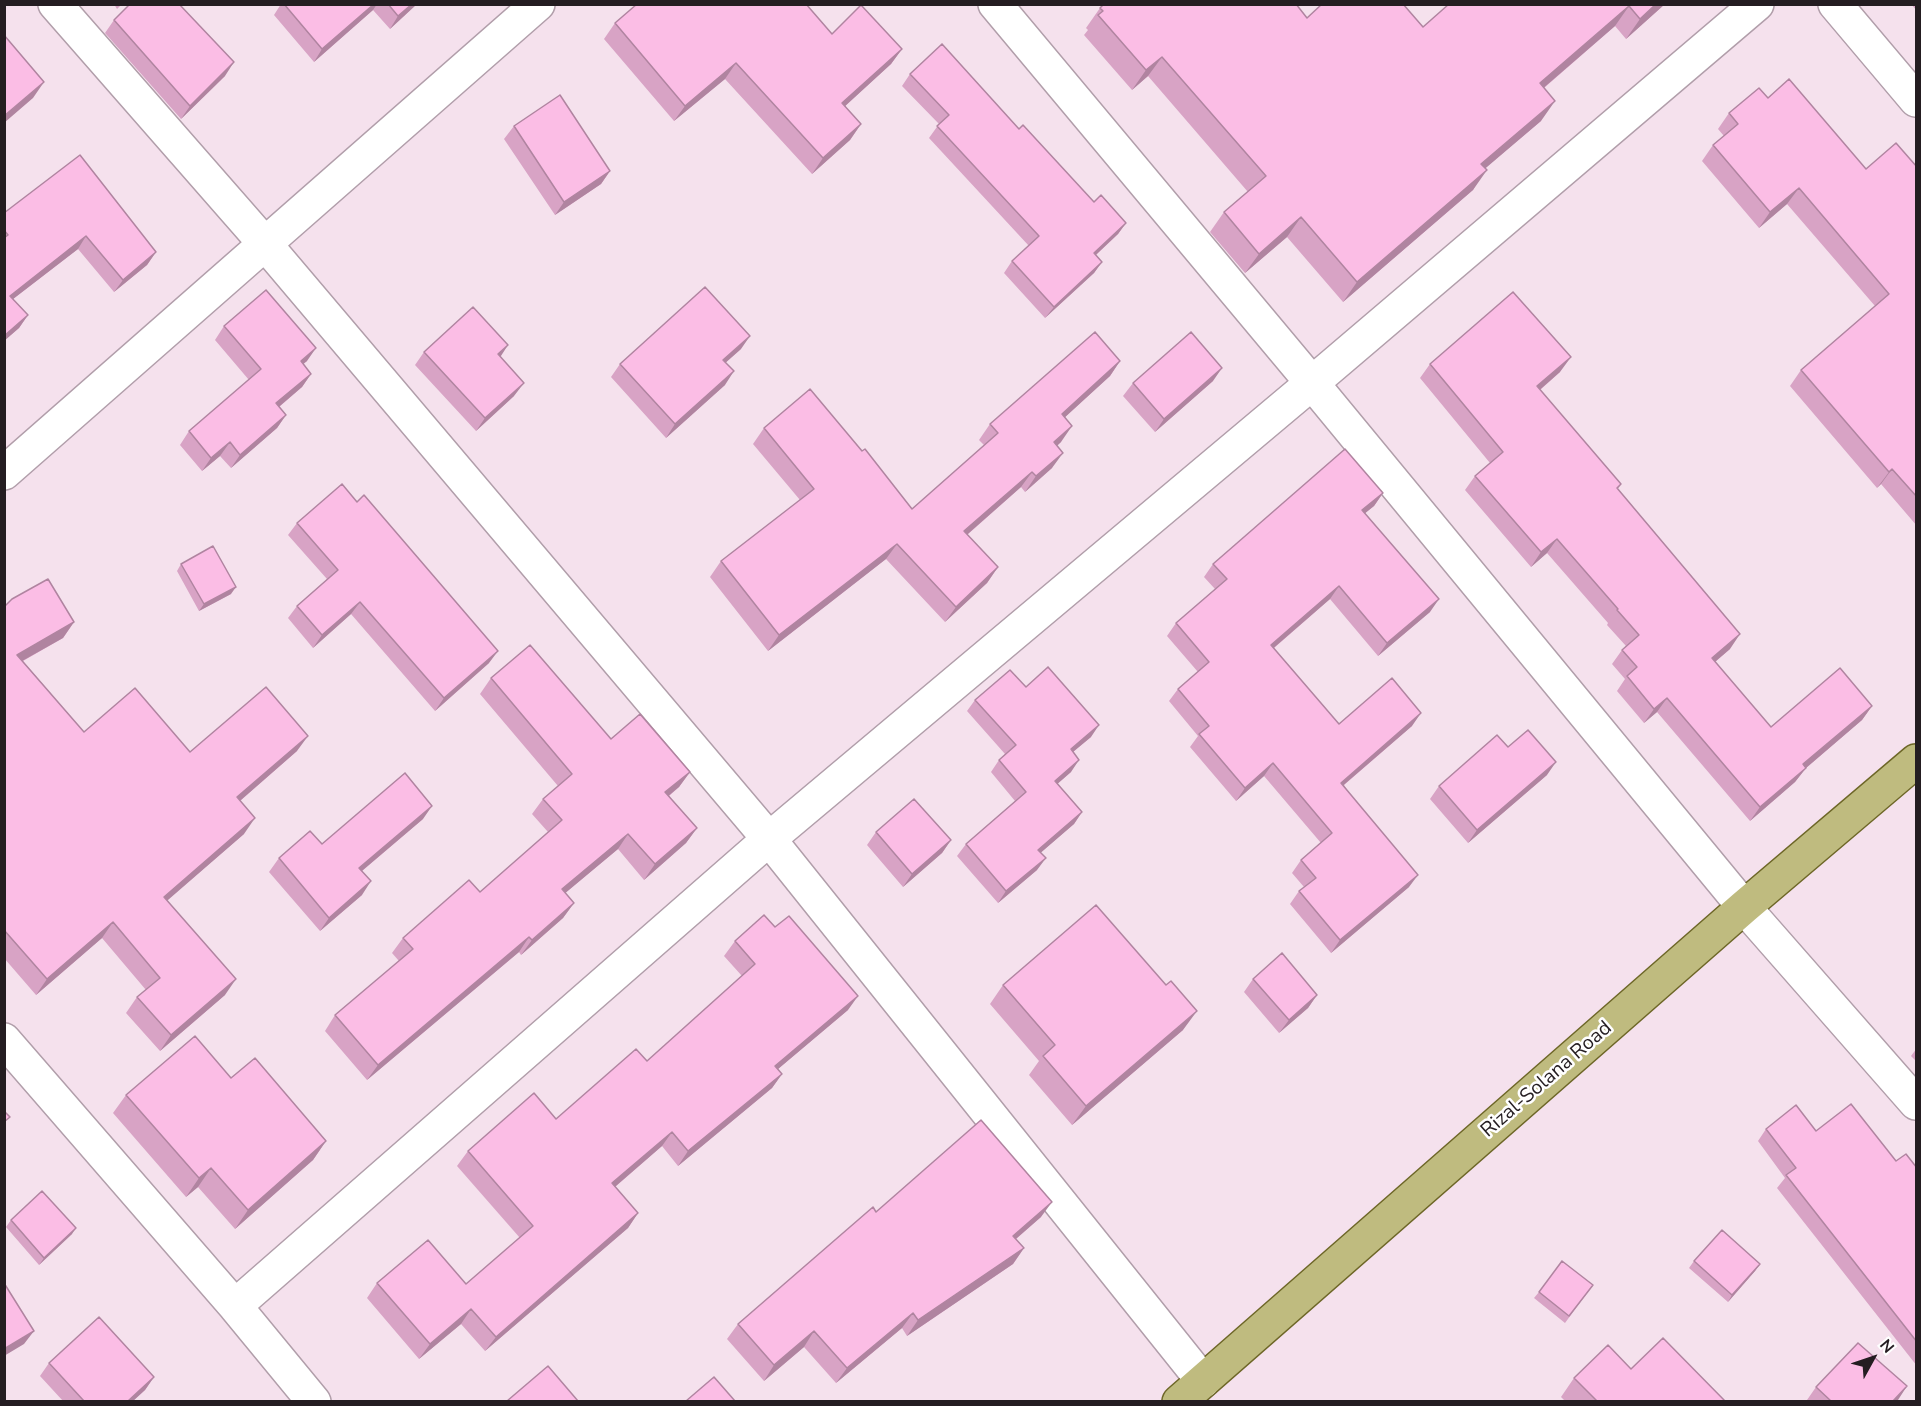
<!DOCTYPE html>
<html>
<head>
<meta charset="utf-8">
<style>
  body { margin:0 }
  #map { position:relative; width:1921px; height:1406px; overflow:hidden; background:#f5e1ed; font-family:"Nunito Sans",sans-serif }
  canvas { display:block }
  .frame { position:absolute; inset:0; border:6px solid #241d21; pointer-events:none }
  .north { position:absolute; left:1843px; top:1328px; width:60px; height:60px; -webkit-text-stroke:4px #fff; paint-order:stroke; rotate:50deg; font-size:16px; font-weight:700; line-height:24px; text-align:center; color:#241d21 }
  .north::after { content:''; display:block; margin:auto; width:21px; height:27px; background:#241d21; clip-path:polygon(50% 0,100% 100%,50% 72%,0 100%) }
</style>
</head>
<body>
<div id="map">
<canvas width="1921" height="1406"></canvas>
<div class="frame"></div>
<div class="north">N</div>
</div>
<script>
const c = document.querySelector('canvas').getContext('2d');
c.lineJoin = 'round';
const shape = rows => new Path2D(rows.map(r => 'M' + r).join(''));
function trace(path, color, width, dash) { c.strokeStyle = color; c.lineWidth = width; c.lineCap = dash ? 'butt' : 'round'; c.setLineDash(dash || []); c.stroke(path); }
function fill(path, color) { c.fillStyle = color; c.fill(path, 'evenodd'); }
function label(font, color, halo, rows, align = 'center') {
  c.font = font + ' "Nunito Sans",sans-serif'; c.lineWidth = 5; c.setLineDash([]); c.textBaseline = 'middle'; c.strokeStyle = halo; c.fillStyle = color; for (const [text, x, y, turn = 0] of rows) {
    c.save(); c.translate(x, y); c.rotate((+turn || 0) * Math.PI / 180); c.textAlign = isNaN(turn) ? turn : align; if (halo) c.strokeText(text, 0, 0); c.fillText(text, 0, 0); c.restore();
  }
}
const minor = shape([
  [55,4,266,245,769,839,1203,1381],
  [995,4,1312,383,1744,907,1916,1103],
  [1835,4,1916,100],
  [4,473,538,4],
  [4,1040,235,1306,314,1402],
  [235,1306,769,839,1312,383,1757,4]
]);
const major = shape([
  [1179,1402,1744,907,1916,761]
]);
trace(minor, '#b19eaa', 36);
trace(major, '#6d6627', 36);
trace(minor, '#fff', 33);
trace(major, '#bfbb7f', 33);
fill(shape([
  [114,4,122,4,117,9],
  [281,4,417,4,390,29,373,10,314,62,274,15],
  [1449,4,1665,4,1626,39,1615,26,1544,88,1541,121,1485,168,1473,190,1343,302,1287,237,1245,273,1210,232,1224,212,1248,192,1148,76,1132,90,1084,35,1088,30,1086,28,1100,8,1307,18,1423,27],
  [1911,4,1917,4,1917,11],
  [114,20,225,76,181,119,105,33],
  [615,23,832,34,902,49,891,64,845,106,861,124,850,140,812,174,725,79,674,121,604,39],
  [910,74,1019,129,1094,202,1126,223,1118,234,1096,255,1102,262,1094,273,1045,318,1004,273,1012,261,1029,246,929,138,939,124,902,86],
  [1768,98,1866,169,1917,167,1917,526,1881,484,1877,488,1790,386,1801,370,1875,306,1787,204,1759,228,1702,161,1713,145,1724,136,1718,129,1729,113],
  [514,126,610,171,601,184,555,215,504,139],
  [4,213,156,252,147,265,114,292,78,249,13,299,28,315,19,328,4,341],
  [224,326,307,361,303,364,311,374,302,387,279,407,286,415,277,428,231,468,220,456,202,471,180,445,189,431,249,380,215,340],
  [741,349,726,362,725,385,666,438,611,377,620,364],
  [424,352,500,357,514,396,476,431,415,365],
  [1120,361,1110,376,1065,417,1061,442,1057,446,1052,468,1025,492,1021,487,967,535,998,567,987,583,945,622,886,559,768,651,710,577,721,561,800,500,753,444,764,428,912,509,984,445,979,440,990,424],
  [1430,364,1560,372,1540,390,1621,484,1618,489,1730,649,1715,662,1771,727,1872,706,1862,720,1806,768,1795,782,1750,821,1657,712,1644,723,1617,691,1625,679,1612,664,1622,650,1626,646,1607,625,1608,623,1547,553,1531,567,1465,490,1475,476,1490,463,1420,378],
  [1213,381,1155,432,1123,396,1133,383],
  [1383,493,1374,506,1365,513,1430,612,1378,656,1330,599,1274,648,1339,724,1412,726,1344,785,1409,887,1331,953,1290,904,1299,891,1304,887,1292,873,1301,860,1321,843,1264,776,1236,801,1190,747,1198,736,1169,701,1178,689,1198,672,1167,636,1176,623,1215,589,1204,577,1213,564],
  [297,523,489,663,435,711,351,614,313,648,288,618,297,606,327,579,288,535],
  [181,564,231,594,199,611,177,571],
  [4,607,74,622,63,638,23,661,84,732,190,752,297,751,240,801,244,834,167,900,225,995,160,1051,126,1013,137,997,146,990,102,938,36,995,4,958],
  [491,678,611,739,690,772,679,787,669,796,697,828,686,843,644,880,618,849,565,893,574,903,563,918,521,955,519,952,367,1080,325,1031,335,1015,399,961,392,953,403,938,480,892,548,832,532,814,543,799,558,786,480,694],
  [1026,687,1091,737,1073,752,1071,772,1057,784,1082,812,1074,824,1040,853,1037,870,998,903,957,856,966,844,1015,801,991,772,999,760,1005,754,967,711,975,700],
  [1508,747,1547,775,1468,843,1430,799,1439,786],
  [423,819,362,871,362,895,320,931,269,872,279,858,322,844],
  [876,832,951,840,942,853,903,887,867,845],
  [735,941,848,1010,778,1069,782,1074,772,1088,678,1166,662,1146,615,1187,638,1213,628,1228,485,1351,461,1324,419,1359,367,1298,377,1283,466,1284,520,1238,457,1166,468,1151,556,1119,647,1061,742,976,724,956],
  [1253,979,1317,995,1308,1008,1279,1033,1244,992],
  [1003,985,1183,1030,1072,1125,1029,1075,1039,1061,990,1004],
  [1917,1048,1917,1062,1911,1056],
  [231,1078,326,1141,313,1160,235,1229,198,1187,186,1197,113,1113,126,1095],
  [1766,1129,1816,1131,1917,1168,1917,1366,1777,1188,1785,1178,1758,1141],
  [876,1212,1041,1217,1016,1239,1024,1248,1013,1264,907,1336,902,1328,836,1383,804,1347,764,1381,727,1339,738,1324],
  [11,1220,72,1234,39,1265,6,1227],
  [1694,1261,1760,1264,1755,1271,1728,1302,1689,1268],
  [1593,1285,1565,1323,1534,1298,1539,1292],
  [49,1363,154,1377,145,1390,133,1401,63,1401,40,1376],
  [1631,1369,1725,1401,1565,1401,1561,1397,1574,1378],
  [1816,1387,1898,1400,1896,1401,1808,1401,1807,1400]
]), '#d8a3c5');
fill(shape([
  [374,4,377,4,373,10,314,62,322,49],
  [412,4,417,4,390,29,398,16],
  [1656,4,1665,4,1626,39,1640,19],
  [1629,6,1615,26,1526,103,1540,83],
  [902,49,891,64,831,119,842,103],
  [1162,57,1148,76,1132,90,1146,70],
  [234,62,225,76,181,119,190,106],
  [736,63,725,79,674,121,685,106],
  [44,82,33,98,4,123,4,116],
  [1555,101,1541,121,1467,184,1481,164],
  [861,124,850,140,812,174,823,158],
  [1487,170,1473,190,1343,302,1357,282],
  [610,171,601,184,555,215,564,202],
  [1799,188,1787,204,1759,228,1770,212],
  [1301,217,1287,237,1245,273,1259,254],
  [1126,223,1118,234,1086,264,1094,253],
  [86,236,78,249,4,306,10,296],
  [156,252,147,265,114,292,123,280],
  [1102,262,1094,273,1045,318,1054,307],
  [28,315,19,328,4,341,4,336],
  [750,336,741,349,714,373,723,360],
  [508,345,499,359,498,354],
  [316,348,307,361,291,374,301,361],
  [1571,357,1560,372,1527,401,1537,386],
  [1120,361,1110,376,1051,430,1062,414],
  [1222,368,1213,381,1155,432,1164,419],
  [734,371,725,385,666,438,675,424],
  [311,374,302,387,267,417,276,403],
  [524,383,514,396,476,431,485,418],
  [286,415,277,428,231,468,240,455],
  [1072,426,1061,442,1043,458,1054,442],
  [230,442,220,456,202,471,211,458],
  [1063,453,1052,468,1025,492,1036,476],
  [1892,469,1881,484,1877,488,1889,472],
  [1032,472,1021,487,953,547,964,531],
  [1383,493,1374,506,1353,523,1362,510],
  [1557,539,1547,553,1531,567,1541,552],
  [897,544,886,559,768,651,779,635],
  [998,567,987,583,945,622,956,607],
  [1339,586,1330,599,1262,658,1271,645],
  [236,587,231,594,199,611,204,604],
  [1439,599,1430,612,1378,656,1387,643],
  [360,602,351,614,313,648,322,635],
  [74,622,63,638,6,670,17,655],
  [1740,634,1730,649,1702,673,1712,658],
  [498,651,489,663,435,711,444,698],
  [1667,698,1657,712,1644,723,1654,709],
  [1872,706,1862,720,1806,768,1795,782,1750,821,1760,807,1803,764],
  [1421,713,1412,726,1332,795,1341,783],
  [1099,725,1091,737,1062,761,1071,749],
  [308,736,297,751,226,813,237,797],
  [1079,760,1071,772,1047,793,1055,781],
  [1556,762,1547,775,1468,843,1477,830],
  [1273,763,1264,776,1236,801,1245,788],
  [690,772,679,787,655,807,665,792],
  [432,806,423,819,350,881,359,868],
  [1082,812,1074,824,1030,862,1038,850],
  [255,818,244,834,153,913,164,897],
  [697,828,686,843,644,880,655,864],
  [628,834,618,849,551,905,562,889],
  [951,840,942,853,903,887,912,874],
  [1046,858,1037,870,998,903,1006,891],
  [1418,875,1409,887,1331,953,1340,940],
  [371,881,362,895,320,931,329,918],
  [574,903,563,918,521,955,532,940],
  [113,922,102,938,36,995,47,979],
  [529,937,519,952,367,1080,378,1065],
  [236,979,225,995,160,1051,171,1035],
  [1317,995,1308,1008,1279,1033,1289,1020],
  [858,996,848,1010,765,1080,775,1066],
  [1197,1011,1183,1030,1072,1125,1086,1106],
  [782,1074,772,1088,678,1166,688,1151],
  [672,1132,662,1146,602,1198,612,1183],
  [326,1141,313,1160,235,1229,248,1210],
  [211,1168,198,1187,186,1197,199,1178],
  [1052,1202,1041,1217,1002,1251,1013,1236],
  [638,1213,628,1228,485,1351,496,1337],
  [76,1228,72,1234,39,1265,44,1258],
  [1024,1248,1013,1264,907,1336,918,1320],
  [1760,1264,1755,1271,1728,1302,1732,1295],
  [471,1309,461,1324,419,1359,430,1344],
  [913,1313,902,1328,836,1383,847,1368],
  [34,1331,24,1344,4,1356,4,1349],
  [814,1331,804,1347,764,1381,774,1365],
  [154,1377,145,1390,133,1401,128,1401],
  [1907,1386,1898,1400,1896,1401,1893,1401]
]), '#b084a0');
const building = shape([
  [130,4,179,4,234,62,190,106,114,20,130,4],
  [284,4,374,4,322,49,284,4],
  [388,4,412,4,398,16,388,4],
  [637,4,806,4,832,34,861,5,902,49,842,103,861,124,823,158,736,63,685,106,615,23,637,4],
  [1104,4,1296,4,1307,18,1322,4,1403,4,1423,27,1449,4,1656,4,1640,19,1629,6,1540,83,1555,101,1481,164,1487,170,1357,282,1301,217,1259,254,1224,212,1266,176,1162,57,1146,70,1098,15,1103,11,1100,8,1104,4],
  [4,35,44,82,4,116,4,35],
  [942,44,1019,129,1023,125,1094,202,1101,195,1126,223,1094,253,1102,262,1054,307,1012,261,1039,236,937,126,949,115,910,74,942,44],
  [1789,79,1866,169,1896,143,1917,167,1917,497,1892,469,1889,472,1801,370,1889,294,1799,188,1770,212,1713,145,1738,124,1729,113,1759,88,1768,98,1789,79],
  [560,95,610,171,564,202,514,126,560,95],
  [80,155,156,252,123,280,86,236,10,296,28,315,4,336,4,238,8,235,4,230,4,213,80,155],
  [705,287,750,336,723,360,734,371,675,424,620,364,705,287],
  [266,290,316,348,301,361,311,374,276,403,286,415,240,455,230,442,211,458,189,431,261,369,224,326,266,290],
  [1513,292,1571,357,1537,386,1621,484,1617,488,1740,634,1712,658,1771,727,1840,668,1872,706,1803,764,1806,768,1760,807,1667,698,1654,709,1627,676,1637,667,1622,650,1639,635,1617,610,1618,609,1557,539,1541,552,1475,476,1503,452,1430,364,1513,292],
  [473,307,508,345,498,354,524,383,485,418,424,352,473,307],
  [1095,332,1120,361,1062,414,1072,426,1054,442,1063,453,1036,476,1032,472,964,531,998,567,956,607,897,544,779,635,721,561,814,489,764,428,810,389,862,451,865,449,912,509,998,433,990,424,1095,332],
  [1191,332,1222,368,1164,419,1133,383,1191,332],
  [1345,449,1383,493,1362,510,1439,599,1387,643,1339,586,1271,645,1339,724,1392,678,1421,713,1341,783,1418,875,1340,940,1299,891,1316,878,1301,860,1332,833,1273,763,1245,788,1199,734,1209,726,1178,689,1209,662,1176,623,1227,579,1213,564,1345,449],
  [342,484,357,502,364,495,498,651,444,698,360,602,322,635,297,606,338,570,297,523,342,484],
  [213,546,236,587,204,604,181,564,213,546],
  [48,579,74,622,17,655,84,732,135,688,190,752,266,687,308,736,237,797,255,818,164,897,236,979,171,1035,137,997,160,978,113,922,47,979,4,930,4,607,12,599,48,579],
  [530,645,611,739,640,714,690,772,665,792,697,828,655,864,628,834,562,889,574,903,532,940,529,937,378,1065,335,1015,413,949,403,938,469,880,480,892,562,820,543,799,572,774,491,678,530,645],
  [1048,667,1099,725,1071,749,1079,760,1055,781,1082,812,1038,850,1046,858,1006,891,966,844,1026,792,999,760,1016,745,975,700,1010,670,1026,687,1048,667],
  [1528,730,1556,762,1477,830,1439,786,1497,735,1508,747,1528,730],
  [405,773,432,806,359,868,371,881,329,918,279,858,310,831,322,844,405,773],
  [914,799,951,840,912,874,876,832,914,799],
  [1096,905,1166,985,1171,981,1197,1011,1086,1106,1043,1056,1055,1045,1003,985,1096,905],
  [764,915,775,927,789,916,858,996,775,1066,782,1074,688,1151,672,1132,612,1183,638,1213,496,1337,471,1309,430,1344,377,1283,428,1240,466,1284,533,1226,468,1151,534,1093,556,1119,636,1049,647,1061,755,964,735,941,764,915],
  [1282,953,1317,995,1289,1020,1253,979,1282,953],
  [195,1036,231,1078,255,1058,326,1141,248,1210,211,1168,199,1178,126,1095,195,1036],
  [1851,1104,1896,1161,1906,1154,1917,1168,1917,1342,1786,1175,1796,1168,1766,1129,1796,1105,1816,1131,1851,1104],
  [4,1111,10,1117,4,1122,4,1111],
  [981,1120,1052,1202,1013,1236,1024,1248,918,1320,913,1313,847,1368,814,1331,774,1365,738,1324,873,1207,876,1212,981,1120],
  [42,1191,76,1228,44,1258,11,1220,42,1191],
  [1722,1230,1760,1264,1732,1295,1694,1261,1722,1230],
  [1562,1261,1593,1285,1569,1316,1539,1292,1562,1261],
  [4,1283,34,1331,4,1349,4,1283],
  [99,1317,154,1377,128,1401,84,1401,49,1363,99,1317],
  [1663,1338,1725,1401,1597,1401,1574,1378,1608,1345,1631,1369,1663,1338],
  [1858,1343,1907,1386,1893,1401,1831,1401,1816,1387,1858,1343],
  [548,1366,578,1401,507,1401,548,1366],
  [714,1377,735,1401,686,1401,714,1377]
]);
fill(building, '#fbbde5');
trace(building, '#b084a0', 1.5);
label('20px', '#241d21', '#fff', [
  ["Rizal-Solana Road",1547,1080,-41]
]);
</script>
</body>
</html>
